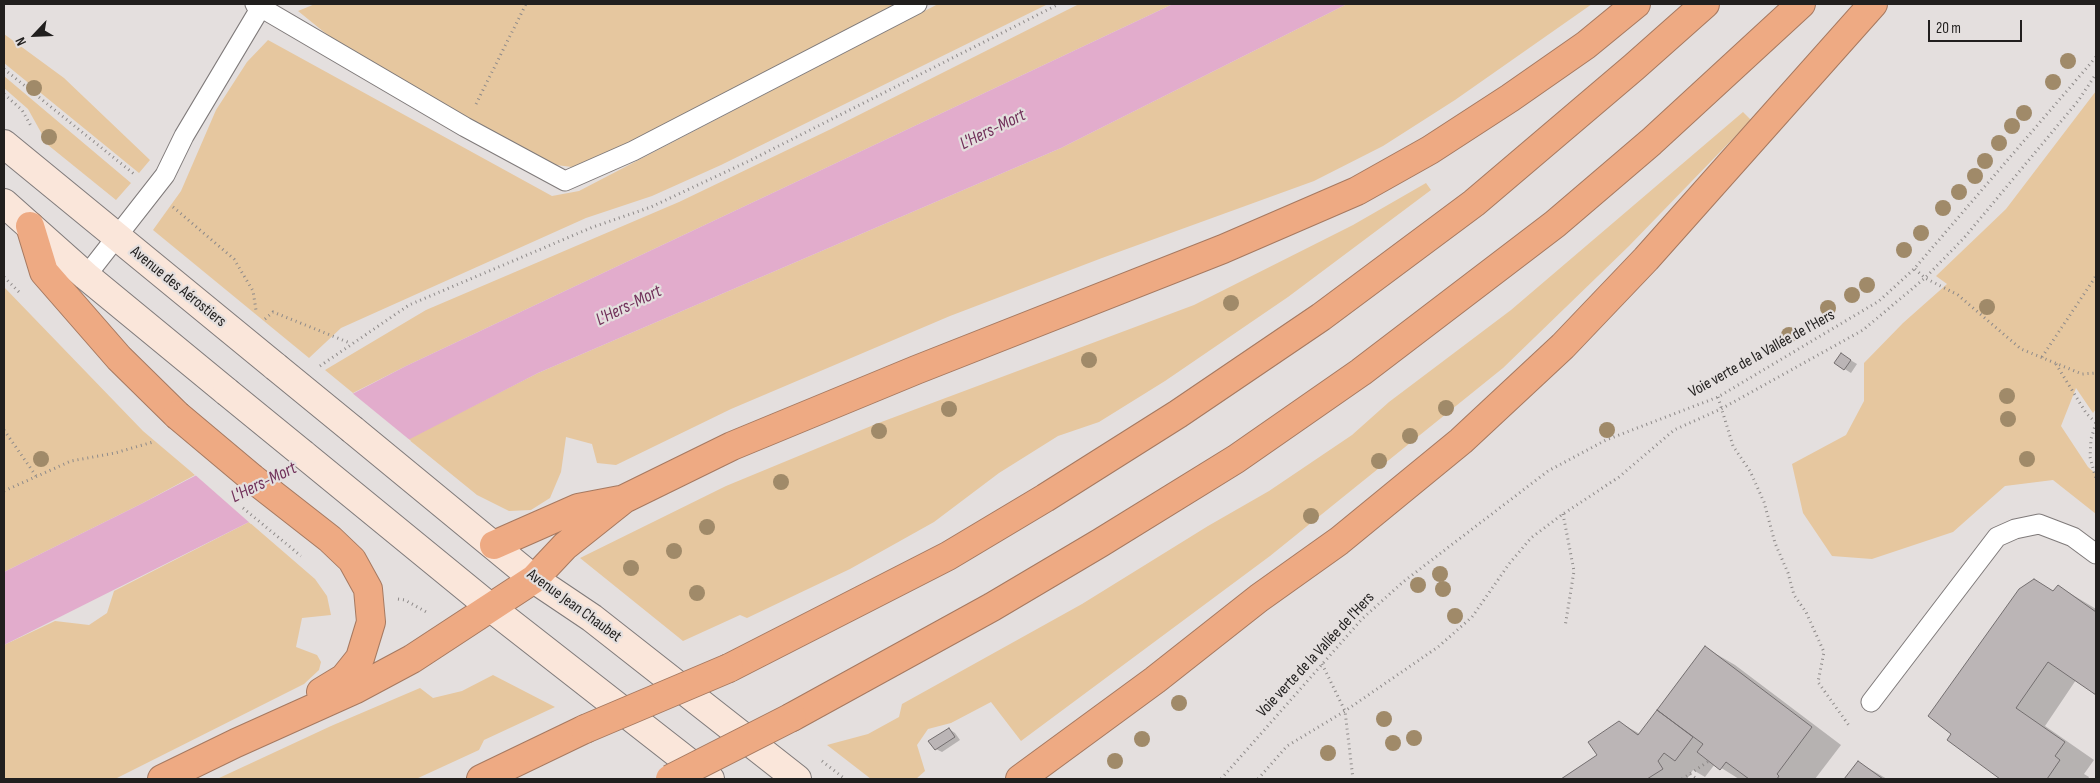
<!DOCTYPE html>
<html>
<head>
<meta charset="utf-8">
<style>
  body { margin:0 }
  #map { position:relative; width:2100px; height:783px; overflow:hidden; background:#e4dfde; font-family:"Sofia Sans Condensed",sans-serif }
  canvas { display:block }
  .frame { position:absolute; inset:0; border:5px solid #211f1e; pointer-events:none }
  .north { position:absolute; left:10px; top:10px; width:50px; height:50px; -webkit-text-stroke:4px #e4dfde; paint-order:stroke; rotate:245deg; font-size:14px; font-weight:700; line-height:20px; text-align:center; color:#211f1e }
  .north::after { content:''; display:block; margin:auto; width:18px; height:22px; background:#211f1e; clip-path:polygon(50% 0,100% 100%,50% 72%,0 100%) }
  .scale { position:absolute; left:1928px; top:20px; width:94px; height:22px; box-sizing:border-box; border:2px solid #211f1e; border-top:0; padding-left:6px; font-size:15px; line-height:18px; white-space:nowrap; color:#211f1e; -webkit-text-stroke:4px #e4dfde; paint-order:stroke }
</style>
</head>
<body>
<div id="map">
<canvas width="2100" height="783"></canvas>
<div class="frame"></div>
<div class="north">N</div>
<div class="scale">20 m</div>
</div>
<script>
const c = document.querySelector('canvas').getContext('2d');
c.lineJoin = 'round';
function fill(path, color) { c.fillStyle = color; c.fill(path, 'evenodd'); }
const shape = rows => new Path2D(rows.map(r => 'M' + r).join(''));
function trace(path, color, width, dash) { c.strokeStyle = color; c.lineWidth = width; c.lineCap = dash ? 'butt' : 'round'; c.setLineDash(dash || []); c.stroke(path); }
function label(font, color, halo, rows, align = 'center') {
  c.font = font + ' "Sofia Sans Condensed",sans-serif'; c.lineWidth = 4.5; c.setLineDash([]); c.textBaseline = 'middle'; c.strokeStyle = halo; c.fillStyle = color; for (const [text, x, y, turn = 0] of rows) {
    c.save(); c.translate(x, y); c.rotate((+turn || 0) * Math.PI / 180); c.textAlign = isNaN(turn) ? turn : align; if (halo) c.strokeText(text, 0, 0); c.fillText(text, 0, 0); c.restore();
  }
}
fill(shape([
  [315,4,907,4,588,169,532,162,340,45,298,11],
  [938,4,1048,4,721,165,652,196,586,218,341,328,309,358,153,230,181,191,216,110,247,62,268,40,552,196,579,191],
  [1079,4,1173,4,406,366,353,393,325,370,426,310,679,202,831,129],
  [1347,4,1592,4,1455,100,1383,146,1314,181,1102,258,950,316,731,409,616,465,597,463,592,444,566,437,561,472,550,498,531,510,509,511,477,495,408,439,538,373,1061,148],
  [4,34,64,78,150,160,139,173,4,63],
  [4,76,131,183,116,200,48,145,28,109,4,88],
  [2096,91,2096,409,2093,413,2076,388,2061,426,2088,467,2096,474,2096,514,2053,480,2005,486,1953,532,1872,559,1832,556,1803,513,1792,464,1846,435,1864,401,1864,363,1903,323,1947,284,1936,276,2006,209],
  [1743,112,1751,120,1629,246,1503,368,1270,556,1021,741,991,702,951,723,928,729,917,745,925,771,916,779,871,779,827,745,868,734,899,717,902,704,1082,604,1208,526,1269,491,1352,435,1389,402,1511,310],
  [1426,183,1431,190,1288,297,1165,381,1099,422,1058,436,999,473,934,522,850,569,747,618,740,615,683,641,580,558,726,486,876,424,1194,305,1353,225],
  [4,287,143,431,195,475,141,504,4,572],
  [249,522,315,579,327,596,331,615,302,618,296,647,317,655,321,662,319,670,304,684,115,779,4,779,4,645,55,621,89,625,107,613,114,591],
  [493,675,555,707,484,740,479,750,416,779,217,779,331,726,420,688,433,698,462,691]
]), '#e6c79f');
fill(shape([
  [1173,4,1347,4,1061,148,538,373,249,522,4,645,4,572,141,504,406,366]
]), '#e2accc');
fill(shape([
  [351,392,411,441,251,524,193,473]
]), '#e4dfde');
fill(shape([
  [1847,358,1857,364,1851,373,1835,363],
  [2058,586,2096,609,2096,694,2076,680,2045,726,2094,760,2084,774,2089,777,2088,779,2003,779,1949,740],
  [1706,648,1735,665,1841,745,1815,779,1739,779,1715,764,1705,777,1693,770,1687,779,1563,779,1598,755,1619,722,1640,734],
  [949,729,955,733,960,740,942,752,936,749],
  [1858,762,1887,779,1845,779]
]), '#0003');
const building = shape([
  [1841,353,1851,360,1844,370,1834,363,1841,353],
  [2034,579,2053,591,2058,585,2096,612,2096,695,2048,662,2016,708,2065,742,2055,756,2060,760,2047,779,2000,779,1947,740,1951,734,1928,716,2019,589,2034,579],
  [1705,646,1812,727,1777,774,1779,776,1777,779,1749,779,1726,762,1720,770,1697,752,1703,744,1657,710,1705,646],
  [1657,710,1693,737,1675,761,1664,753,1658,761,1663,769,1647,779,1561,779,1597,755,1588,742,1619,721,1638,735,1657,710],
  [949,728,955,737,935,750,928,741,949,728],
  [1858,761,1883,779,1844,779,1858,761]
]);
fill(building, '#bbb5b6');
trace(building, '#736e6f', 1);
const service = shape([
  [255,4,465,127,565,181,633,151,917,4],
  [86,276,165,175,184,136,261,7,265,4],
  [1871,702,1997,537,2015,529,2039,524,2073,537,2096,554]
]);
const secondary = shape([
  [4,144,276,367],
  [4,203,86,276,227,392],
  [353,430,534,579,592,618,797,779],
  [303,454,490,607,710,779]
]);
const motorway = shape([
  [30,226,44,272,119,358,177,415],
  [252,478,330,539,352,560,368,589,371,622,360,658,344,678,321,692],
  [494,545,578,508,620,500],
  [729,668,948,556,1045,498,1178,414,1321,317,1474,203,1634,67,1705,4],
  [792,717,992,607,1100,543,1236,459,1361,372,1555,224,1651,142,1801,4],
  [162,779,236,743,356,689,412,659,534,579,565,546,624,499,732,446,916,370,1223,249,1357,191,1430,150,1510,98,1586,45,1636,4],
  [481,779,585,729],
  [1020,779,1155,680,1259,598,1339,541,1461,441,1563,346,1646,259,1873,4]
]);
trace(service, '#7f7a7a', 21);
trace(secondary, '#7f7a7a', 30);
trace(motorway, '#a67960', 30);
trace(shape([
  [4,69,134,174],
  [4,94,22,110,31,126],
  [476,104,526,4],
  [173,207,234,259,253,291,256,310],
  [1915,269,1925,278,1958,295,2021,349,2082,374,2096,373],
  [4,277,21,294],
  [265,319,273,312,350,343],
  [2042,357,2096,276],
  [2056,364,2086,413,2096,423],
  [320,366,409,305,593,227,651,207,751,160,1059,4],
  [1718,397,1733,446,1750,471,1764,502,1775,543,1788,573,1794,595,1806,612,1824,652,1818,682,1850,727],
  [2096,423,2091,439,2090,457,2096,479],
  [4,430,36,476],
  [4,491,71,461,115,453,153,442],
  [1563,514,1574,571,1565,627],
  [398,599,405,600,428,613],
  [1322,664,1345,711,1353,779],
  [822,761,845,779],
  [1690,774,1697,779],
  [1221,779,1362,619,1403,582,1548,471,1606,440,1718,397,1879,301,1914,269,2096,57],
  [1258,779,1287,746,1345,711,1438,647,1472,617,1509,564,1531,538,1563,514,1619,477,1674,430,1721,409,1863,330,1925,278,1964,238,2078,101,2096,74],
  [1682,779,1709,761]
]), '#8e8a89', 3, [1, 4]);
trace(service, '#fff', 19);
trace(secondary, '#fae6da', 28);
trace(motorway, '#eeaa83', 28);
const secondaryBridge = shape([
  [276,367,353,430],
  [227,392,303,454]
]);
const motorwayBridge = shape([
  [177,415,252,478],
  [585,729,729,668],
  [670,779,792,717]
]);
trace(secondaryBridge, '#7f7a7a', 30, []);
trace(motorwayBridge, '#a67960', 30, []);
trace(shape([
  [243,508,301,556]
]), '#8e8a89', 3, [1, 4]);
trace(secondaryBridge, '#fae6da', 28);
trace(motorwayBridge, '#eeaa83', 28);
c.fillStyle = '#a08a69';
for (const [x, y] of [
  [2068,61],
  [2053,82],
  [34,88],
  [2024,113],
  [2012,126],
  [49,137],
  [1999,143],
  [1985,161],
  [1975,176],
  [1959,192],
  [1943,208],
  [1921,233],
  [1904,250],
  [1867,285],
  [1852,295],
  [1231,303],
  [1987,307],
  [1828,308],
  [1789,335],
  [1089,360],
  [2007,396],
  [1446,408],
  [949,409],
  [2008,419],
  [1607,430],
  [879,431],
  [1410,436],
  [41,459],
  [2027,459],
  [1379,461],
  [781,482],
  [1311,516],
  [707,527],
  [674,551],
  [631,568],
  [1440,574],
  [1418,585],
  [1443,589],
  [697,593],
  [1455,616],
  [1179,703],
  [1384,719],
  [1414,738],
  [1142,739],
  [1393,743],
  [1328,753],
  [1115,761]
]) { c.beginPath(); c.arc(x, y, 8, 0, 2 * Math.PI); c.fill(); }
label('16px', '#211f1e', '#e4dfde', [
  ["Avenue des Aérostiers",178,287,39],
  ["Voie verte de la Vallée de l'Hers",1762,354,-29],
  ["Avenue Jean Chaubet",574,606,36],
  ["Voie verte de la Vallée de l'Hers",1316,655,-47]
]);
label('italic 18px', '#71315a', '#e4dfde', [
  ["L'Hers-Mort",993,130,-26],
  ["L'Hers-Mort",629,306,-26],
  ["L'Hers-Mort",264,483,-26]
]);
</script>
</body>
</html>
